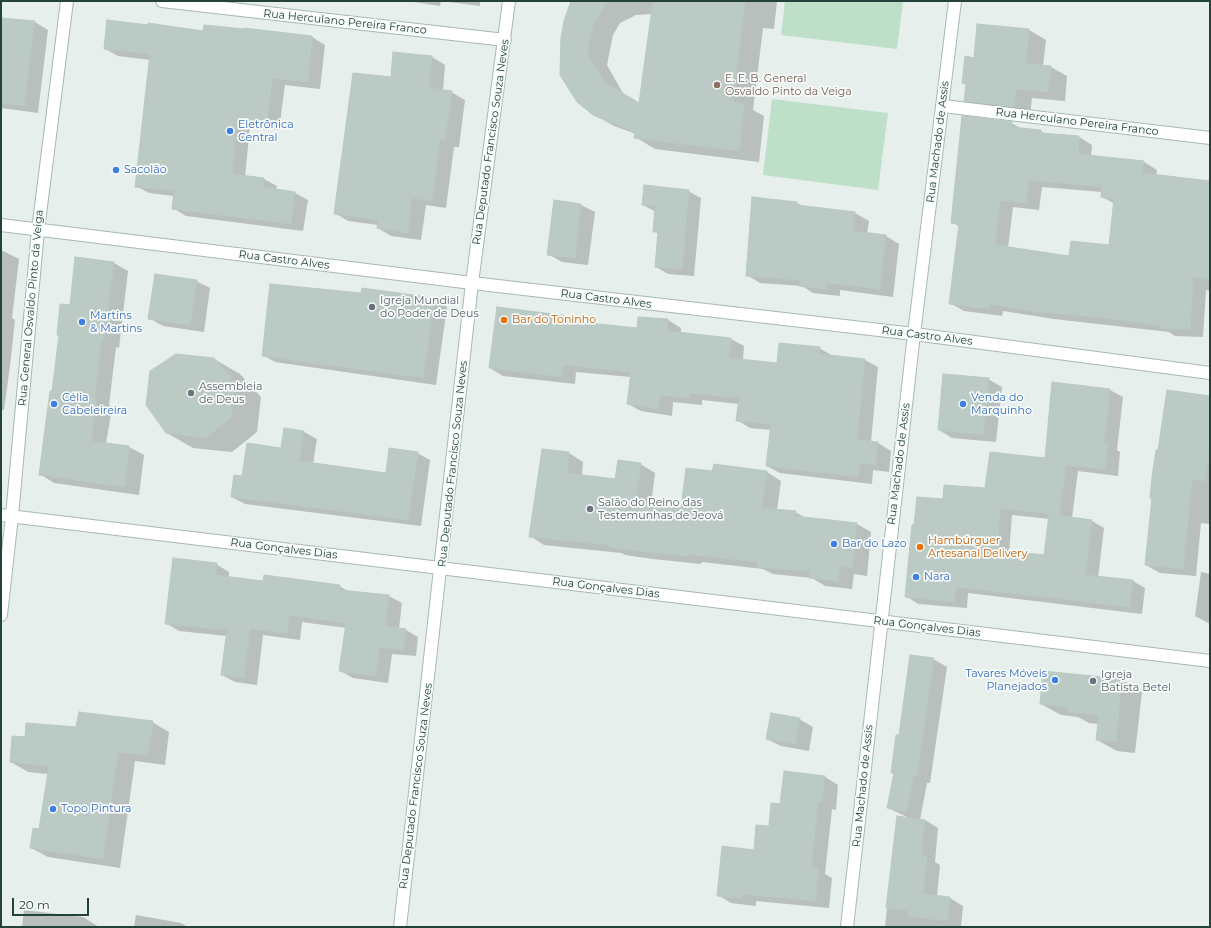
<!DOCTYPE html>
<html>
<head>
<meta charset="utf-8">
<style>
  body { margin:0 }
  #map { position:relative; width:1211px; height:928px; overflow:hidden; background:#e6efeb; font-family:Montserrat,sans-serif }
  canvas { display:block }
  .frame { position:absolute; inset:0; border:2px solid #24423a; pointer-events:none }
  .scale { position:absolute; left:12px; top:898px; width:77px; height:18px; box-sizing:border-box; border:2px solid #24423a; border-top:0; padding-left:5px; font-size:12px; line-height:14px; white-space:nowrap; color:#24423a; -webkit-text-stroke:3px #f7fbf9; paint-order:stroke }
</style>
</head>
<body>
<div id="map">
<canvas width="1211" height="928"></canvas>
<div class="frame"></div>
<div class="scale">20 m</div>
</div>
<script>
const c = document.querySelector('canvas').getContext('2d');
c.lineJoin = 'round';
function fill(path, color) { c.fillStyle = color; c.fill(path, 'evenodd'); }
const shape = rows => new Path2D(rows.map(r => 'M' + r).join(''));
function trace(path, color, width, dash) { c.strokeStyle = color; c.lineWidth = width; c.lineCap = dash ? 'butt' : 'round'; c.setLineDash(dash || []); c.stroke(path); }
function label(font, color, halo, rows, align = 'center') {
  c.font = font + ' Montserrat,sans-serif'; c.lineWidth = 3.5; c.setLineDash([]); c.textBaseline = 'middle'; c.strokeStyle = halo; c.fillStyle = color; for (const [text, x, y, turn = 0] of rows) {
    c.save(); c.translate(x, y); c.rotate((+turn || 0) * Math.PI / 180); c.textAlign = isNaN(turn) ? turn : align; if (halo) c.strokeText(text, 0, 0); c.fillText(text, 0, 0); c.restore();
  }
}
fill(shape([
  [785,1,903,1,897,49,781,35],
  [772,99,888,113,878,190,763,175]
]), '#bfe0c8');
fill(shape([
  [407,1,480,1,480,6,441,1,440,6],
  [575,1,777,1,774,29,763,28,753,110,764,116,759,162,655,149,635,137,636,134,614,126,593,114],
  [652,14,640,104,624,95,607,65,613,35,620,23,636,15],
  [1,19,35,22,48,30,38,113,1,108],
  [978,25,1029,30,1046,40,1043,66,1051,67,1067,76,1065,101,1032,98,1030,116,982,110,965,100,967,85,963,83,974,59],
  [204,32,312,37,325,45,320,89,285,85,279,130,250,126,245,177,264,179,277,186,276,190,295,193,308,200,303,231,186,216,173,208,174,196,149,193,136,186,150,60,118,56,105,49],
  [394,53,432,57,445,65,443,91,451,92,465,100,459,147,454,147,446,208,426,205,421,240,391,236,378,228,378,225,348,221,335,213,392,78],
  [1011,123,1023,129,1040,131,1046,134,1079,137,1092,145,1091,156,1144,162,1157,170,1156,176,1210,182,1210,291,1206,290,1203,337,1175,336,1169,332,1054,319,1003,311,1002,316,964,311,950,303,960,227,952,222],
  [1042,187,1102,192,1102,197,1115,204,1110,246,1070,258,1008,248,1013,207,1039,210],
  [688,191,701,198,694,276,668,274,656,267,659,234,654,231,656,212,643,205],
  [555,201,581,205,595,212,588,265,562,262,548,254],
  [797,203,804,207,855,213,869,221,867,234,886,236,899,244,893,297,840,290,840,296,813,293,802,286,760,283,747,275],
  [1,250,19,259,12,318,15,320,10,366,4,410,1,410],
  [114,263,128,271,119,348,116,347,109,405,112,407,106,444,129,447,144,455,139,495,54,483,40,474,53,393,71,306],
  [196,281,210,288,204,332,163,326,149,318],
  [362,294,435,299,447,307,436,385,275,362,263,355],
  [569,317,579,323,638,329,639,318,668,320,681,328,681,334,731,339,744,346,743,360,778,364,819,348,833,356,865,360,878,367,871,442,878,443,891,451,889,472,873,470,872,484,780,473,767,466,771,430,750,428,737,420,739,404,702,400,702,405,673,402,672,416,641,411,628,404,631,377,576,372,575,384,503,376,490,368],
  [214,359,240,374,261,397,257,432,232,452,193,448,167,433],
  [988,379,1002,387,996,442,952,438,939,430],
  [1053,383,1110,390,1123,397,1117,450,1120,452,1118,476,1078,471,1072,518,1092,521,1104,528,1098,578,1133,581,1145,588,1142,614,968,593,967,608,918,604,906,596,944,500,986,489,1046,459],
  [1012,515,1050,519,1045,556,1009,553],
  [1210,397,1210,524,1201,523,1196,576,1160,573,1146,565,1153,499,1151,497,1159,451],
  [285,429,304,432,317,439,313,464,386,474,417,453,430,460,421,526,245,504,232,497,243,477,282,449],
  [543,450,569,453,583,462,582,476,616,480,640,464,655,473,651,505,682,509,713,472,767,472,781,481,777,510,795,512,806,518,857,524,871,532,867,576,854,574,852,589,825,586,812,578,773,574,763,569,702,562,701,564,653,559,625,555,621,553,544,545,530,536],
  [216,564,229,572,229,577,264,582,339,586,350,592,389,596,402,603,399,629,406,630,418,637,416,656,392,654,388,683,353,678,340,671,346,628,302,622,300,640,263,635,257,685,235,682,222,675,227,636,179,631,166,623],
  [1201,572,1210,574,1210,624,1195,616],
  [933,659,947,667,930,783,927,783,920,820,925,820,938,828,935,862,940,865,937,897,950,898,963,906,961,927,885,927,897,817,907,818,907,817,888,808,895,774,892,772,900,737],
  [1122,680,1142,692,1135,753,1117,751,1097,740,1099,724,1089,723,1078,717,1061,715,1041,704],
  [799,719,813,727,809,751,781,746,767,739],
  [152,722,169,732,165,765,135,761,120,868,48,857,31,848,40,830,48,774,28,772,11,762,26,738,77,728],
  [785,772,825,777,838,785,836,810,832,809,825,874,832,878,829,908,756,901,756,906,731,903,718,895,754,851,770,827,781,805],
  [24,910,83,917,99,927,22,927],
  [136,915,181,923,188,927,134,927]
]), '#0003');
const building = shape([
  [571,1,607,1,593,24,587,53,604,82,639,103,653,1,745,1,733,102,744,104,739,151,634,138,635,132,593,115,577,102,560,75,561,38,564,21,571,1],
  [1,18,35,21,24,106,1,103,1,18],
  [107,20,148,25,148,23,203,31,204,25,244,29,244,28,312,36,308,82,272,78,267,123,237,119,232,174,264,178,263,187,295,192,291,224,172,209,174,191,135,187,150,54,104,49,107,20],
  [977,24,1029,29,1026,64,1051,66,1048,92,1016,89,1014,107,964,101,966,84,962,83,965,56,974,58,977,24],
  [393,52,432,56,429,88,452,91,445,140,440,140,432,201,412,198,408,233,377,228,378,220,334,214,353,73,391,77,393,52],
  [962,116,1012,122,1011,127,1041,130,1041,133,1079,136,1078,154,1144,161,1142,173,1210,181,1210,280,1193,277,1190,330,1160,328,1161,326,1099,317,1039,312,990,304,989,309,949,304,959,224,951,223,962,116],
  [1029,180,1102,187,1101,197,1114,199,1109,245,1071,241,1069,256,995,245,1000,200,1026,203,1029,180],
  [644,185,689,190,682,269,655,267,658,232,653,232,655,206,642,205,644,185],
  [752,197,797,202,797,205,855,212,853,231,886,235,880,289,827,283,826,289,799,286,800,280,746,276,752,197],
  [554,200,581,204,575,258,547,255,554,200],
  [75,257,114,262,104,340,101,340,95,397,97,398,91,441,129,446,125,487,39,475,50,391,52,391,59,335,57,335,60,304,70,305,75,257],
  [155,274,197,280,190,325,148,319,155,274],
  [270,284,361,293,362,288,435,298,423,378,262,356,270,284],
  [497,307,569,316,569,321,637,328,638,317,668,319,667,331,731,338,729,358,777,363,779,343,820,347,819,354,865,359,857,440,878,442,875,465,860,463,858,477,766,466,771,424,736,421,739,398,689,393,689,398,660,395,658,409,627,404,631,372,563,365,562,377,489,368,497,307],
  [176,354,214,358,235,382,231,418,205,438,166,433,146,405,150,371,176,354],
  [943,374,989,378,983,435,938,430,943,374],
  [1052,382,1110,389,1104,443,1108,443,1105,469,1066,465,1059,515,1000,508,997,550,1044,555,1049,514,1092,520,1085,575,1133,580,1130,607,956,587,954,602,905,597,912,525,914,525,917,497,943,499,944,485,985,488,990,452,1045,458,1052,382],
  [1167,390,1210,396,1210,444,1205,481,1192,479,1183,569,1145,565,1152,498,1150,498,1152,477,1156,450,1158,450,1167,390],
  [284,428,304,431,299,461,386,473,389,448,418,452,408,520,231,497,234,475,242,476,247,443,281,448,284,428],
  [542,449,569,452,567,473,615,479,618,460,641,463,636,502,681,508,686,468,712,471,714,464,767,471,762,508,796,511,795,516,857,523,852,568,840,566,838,581,809,578,810,571,757,567,758,562,687,554,687,556,638,551,609,547,610,545,529,537,542,449],
  [173,558,217,563,215,575,263,581,264,575,340,585,339,590,389,595,385,626,406,629,403,650,380,647,375,676,339,671,346,623,289,615,287,633,250,629,244,678,221,675,227,630,165,624,173,558],
  [910,655,934,658,917,776,914,776,906,812,887,808,894,773,891,773,896,735,899,735,910,655],
  [1043,671,1122,679,1116,742,1096,740,1099,715,1068,712,1068,707,1040,704,1043,671],
  [79,712,153,721,148,755,118,752,103,859,30,848,33,828,39,829,49,766,10,762,12,736,25,737,26,723,76,727,79,712],
  [771,713,800,718,795,744,766,739,771,713],
  [784,771,825,776,822,802,818,802,811,868,819,869,815,901,743,894,742,899,717,896,722,846,754,850,756,825,769,826,771,803,780,804,784,771],
  [897,816,925,820,921,856,927,856,923,894,950,897,947,921,908,916,909,911,886,908,897,816]
]);
fill(building, '#bbcac4');
trace(building, '#b8c9c2', 1);
const minor = shape([
  [162,1,505,40],
  [943,106,1210,138],
  [1,225,472,283,914,334,1210,373],
  [1,515,1210,661],
  [1,615,12,516,38,230,67,1],
  [400,927,472,283,509,1],
  [847,927,914,334,955,1]
]);
trace(minor, '#a8b8b2', 14);
trace(minor, '#fff', 12);
for (const [x, y, r, color] of [
  [717,85,4,"#8d6e63"],
  [230,131,4,"#3f7fe0"],
  [116,170,4,"#3f7fe0"],
  [372,307,4,"#6b7280"],
  [504,320,4,"#e8710a"],
  [82,322,4,"#3f7fe0"],
  [191,393,4,"#6b7280"],
  [54,404,4,"#3f7fe0"],
  [963,404,4,"#3f7fe0"],
  [590,509,4,"#6b7280"],
  [834,544,4,"#3f7fe0"],
  [920,547,4,"#e8710a"],
  [916,577,4,"#3f7fe0"],
  [1055,680,4,"#3f7fe0"],
  [1093,681,4,"#6b7280"],
  [53,809,4,"#3f7fe0"]
]) { const dot = new Path2D(); dot.arc(x, y, r, 0, 2 * Math.PI); c.fillStyle = color; c.fill(dot); trace(dot, '#f7fbf9', 1.5); }
label('11px', '#24423a', '#f7fbf9', [
  ["Rua Herculano Pereira Franco",345,22,6],
  ["Rua Herculano Pereira Franco",1077,122,7],
  ["Rua Deputado Francisco Souza Neves",491,142,-82],
  ["Rua Machado de Assis",938,142,-83],
  ["Rua Castro Alves",284,260,7],
  ["Rua Castro Alves",606,299,7],
  ["Rua General Osvaldo Pinto da Veiga",31,308,-85],
  ["Rua Castro Alves",927,336,7],
  ["Rua Deputado Francisco Souza Neves",453,464,-84],
  ["Rua Machado de Assis",899,464,-83],
  ["Rua Gonçalves Dias",284,549,7],
  ["Rua Gonçalves Dias",606,588,7],
  ["Rua Gonçalves Dias",927,627,7],
  ["Rua Deputado Francisco Souza Neves",416,786,-83],
  ["Rua Machado de Assis",863,786,-84]
]);
label('11px', '#785e54', '#f7fbf9', [
  ["E. E. B. General",725,79],
  ["Osvaldo Pinto da Veiga",725,92]
], 'left');
label('11px', '#366cbe', '#f7fbf9', [
  ["Eletrônica",238,125],
  ["Central",238,138],
  ["Sacolão",124,170],
  ["Martins",90,316],
  ["& Martins",90,329],
  ["Célia",62,398],
  ["Cabeleireira",62,411],
  ["Venda do",971,398],
  ["Marquinho",971,411],
  ["Bar do Lazo",842,544],
  ["Nara",924,577],
  ["Tavares Móveis",1047,674,"right"],
  ["Planejados",1047,687,"right"],
  ["Topo Pintura",61,809]
], 'left');
label('11px', '#5b616d', '#f7fbf9', [
  ["Igreja Mundial",380,301],
  ["do Poder de Deus",380,314],
  ["Assembleia",199,387],
  ["de Deus",199,400],
  ["Salão do Reino das",598,503],
  ["Testemunhas de Jeová",598,516],
  ["Igreja",1101,675],
  ["Batista Betel",1101,688]
], 'left');
label('11px', '#c56008', '#f7fbf9', [
  ["Bar do Toninho",512,320],
  ["Hambúrguer",928,541],
  ["Artesanal Delivery",928,554]
], 'left');
</script>
</body>
</html>
